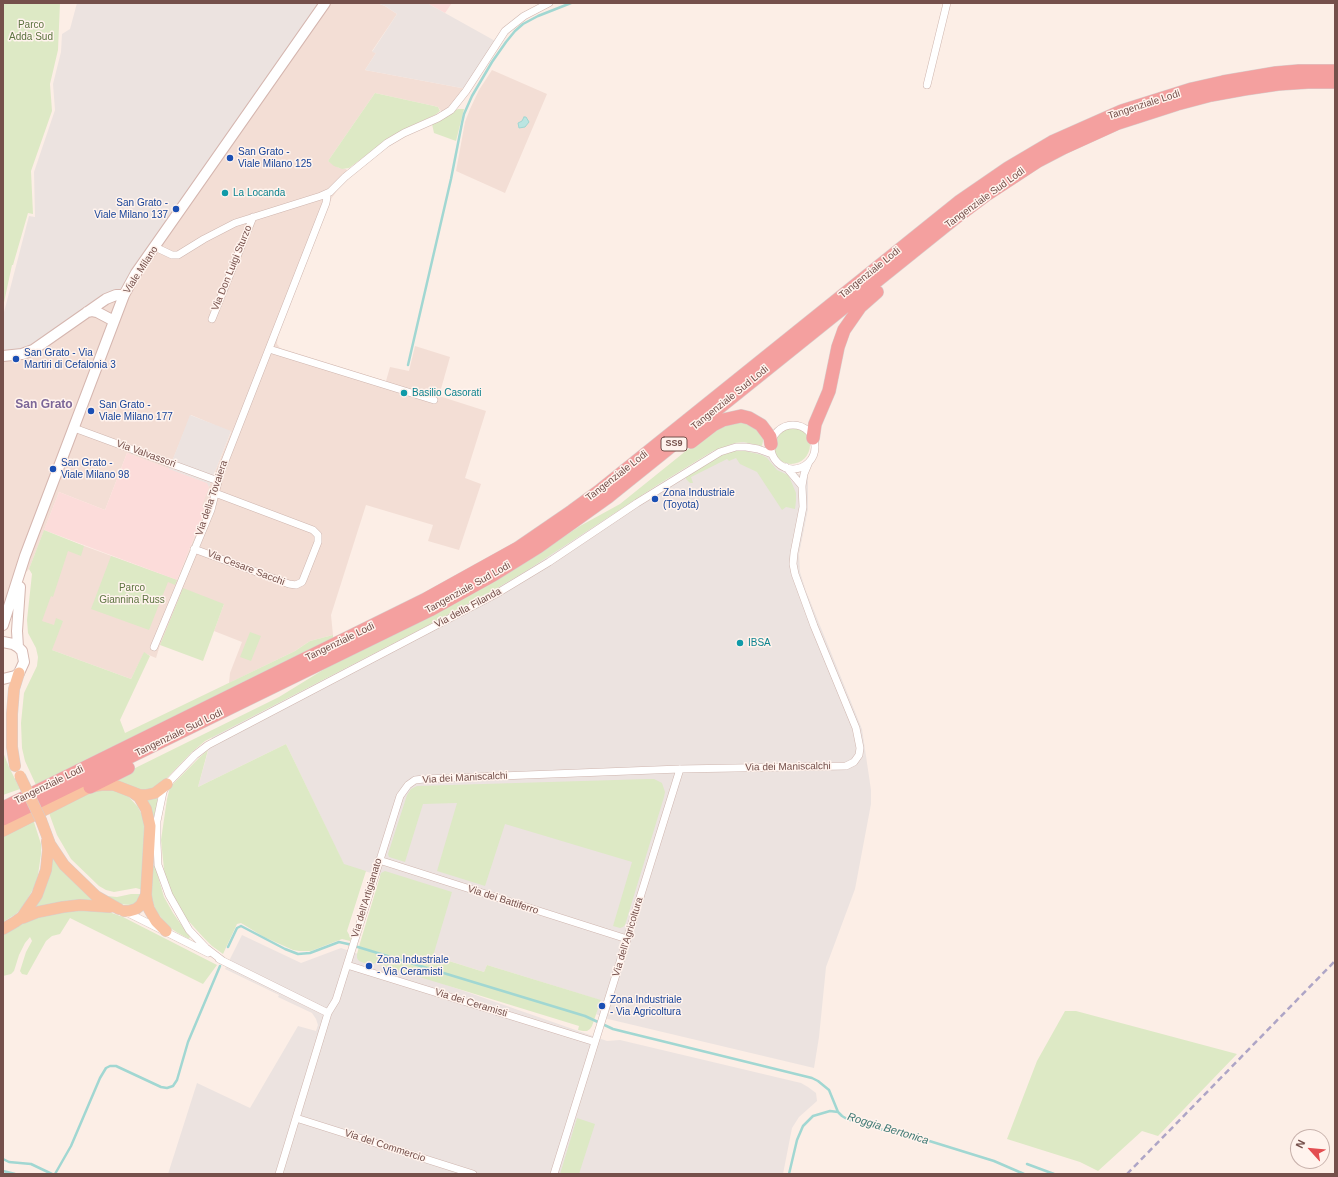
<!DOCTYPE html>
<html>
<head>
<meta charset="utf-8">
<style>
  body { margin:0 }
  #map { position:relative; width:1338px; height:1177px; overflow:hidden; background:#fceee6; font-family:Helvetica,sans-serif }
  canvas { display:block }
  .frame { position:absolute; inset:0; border:4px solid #75504b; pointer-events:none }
  .north { position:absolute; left:1290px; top:1129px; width:40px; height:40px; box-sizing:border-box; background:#fff3ed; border:1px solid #c8b2ac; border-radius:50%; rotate:297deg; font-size:11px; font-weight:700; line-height:16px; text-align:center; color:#75504b }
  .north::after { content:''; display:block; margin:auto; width:14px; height:18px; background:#e34e51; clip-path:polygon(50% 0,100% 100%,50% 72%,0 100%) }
</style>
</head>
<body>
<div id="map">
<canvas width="1338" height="1177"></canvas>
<div class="frame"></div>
<div class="north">N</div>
</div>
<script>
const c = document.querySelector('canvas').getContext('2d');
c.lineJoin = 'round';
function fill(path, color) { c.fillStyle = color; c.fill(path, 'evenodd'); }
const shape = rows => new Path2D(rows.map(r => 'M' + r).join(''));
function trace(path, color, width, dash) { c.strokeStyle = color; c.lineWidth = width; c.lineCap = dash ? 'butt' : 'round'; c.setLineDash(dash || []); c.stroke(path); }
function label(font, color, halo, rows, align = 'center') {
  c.font = font + ' Helvetica,sans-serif'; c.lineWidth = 3; c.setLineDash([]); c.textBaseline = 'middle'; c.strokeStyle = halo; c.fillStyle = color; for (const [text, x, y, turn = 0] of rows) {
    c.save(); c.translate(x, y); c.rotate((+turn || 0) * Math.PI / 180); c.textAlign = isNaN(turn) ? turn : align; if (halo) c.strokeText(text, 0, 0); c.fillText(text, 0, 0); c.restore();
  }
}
fill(shape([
  [325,3,377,3,385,6,397,14,372,51,376,53,365,70,467,89,443,114,438,107,434,106,375,93,328,161,339,168,346,169,351,176,339,188,331,199,278,334,277,344,280,348,386,381,390,367,409,371,415,346,450,357,439,396,486,411,465,478,481,484,459,550,428,541,433,525,366,505,331,615,333,635,310,641,295,651,229,683,230,673,242,642,214,631,224,604,160,645,156,658,144,653,131,679,52,650,34,630,68,540,177,580,206,508,201,506,231,432,191,415,169,469,127,453,105,510,59,492,29,569,11,588,3,608,3,357],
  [492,70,547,94,505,193,456,171,465,122,470,109,479,90]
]), '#f3ded5');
fill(shape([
  [427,3,452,3,445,13],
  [127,453,208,483,209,487,202,506,206,508,177,580,44,530,59,492,105,510]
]), '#fcdcda');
fill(shape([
  [77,3,324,3,123,294,43,342,3,355,3,316,29,216,35,217,34,172,55,110,53,84,61,52,62,34,70,29],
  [377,3,427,3,497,42,467,89,365,70,376,53,372,52,397,14,385,6],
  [190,415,231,431,209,487,207,483,169,469],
  [743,442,762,446,772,461,778,466,785,470,808,477,808,509,799,554,800,572,806,591,862,729,871,790,871,804,855,889,826,967,819,1037,814,1068,608,1019,596,1014,600,1000,487,965,484,972,433,956,381,873,381,876,344,865,286,744,198,787,212,737,460,609,494,590,659,484,713,451,728,444],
  [242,935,301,963,341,948,607,1041,620,1040,801,1083,808,1087,816,1093,817,1101,799,1117,792,1128,783,1174,168,1174,197,1083,250,1108,298,1026,316,1031,318,1025,316,1019,312,1013,278,997,279,995,225,969]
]), '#ece3e0');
fill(shape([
  [3,3,60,3,58,50,50,84,52,111,31,171,33,214,28,213,13,265,12,265,3,307],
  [375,93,434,106,438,107,440,111,435,115,409,127,384,142,349,168,342,169,334,166,328,161],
  [458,109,464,109,456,141,434,133,432,124],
  [749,422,764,436,762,446,743,442,735,443,713,451,659,484,526,571,494,590,425,627,205,741,192,752,158,787,142,791,115,780,115,778,279,697,331,665,513,570,580,526,620,504,692,446,728,423],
  '772 445a19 19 0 1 1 38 0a19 19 0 1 1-38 0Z',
  [736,451,745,451,762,455,767,458,777,470,788,475,791,481,796,493,796,501,795,509,786,507,782,510,757,472,740,464,736,458,729,461,727,459,691,477,693,483,690,483,686,479,686,477,714,459,729,452],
  [44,530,84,546,81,556,68,551,53,597,51,596,42,621,54,625,56,618,63,621,52,650,131,679,144,652,150,656,120,720,125,733,295,651,310,641,333,635,333,638,36,785,25,761,22,748,21,723,24,693,37,666,38,657,36,648,28,633,27,620,32,574,29,569],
  [111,556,177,580,175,585,168,582,149,630,91,609],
  [183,588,224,604,203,661,160,645],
  [250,632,261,636,251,661,240,657],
  [286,744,344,864,366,871,347,931,351,938,350,941,342,939,311,951,299,951,293,950,264,937,241,923,237,924,223,954,212,946,203,937,184,916,170,891,166,880,164,869,161,840,167,799,170,787,200,757,208,750,198,787],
  [3,752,9,767,20,789,3,795],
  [648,779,654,779,662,783,665,792,664,797,625,925,623,927,620,928,613,926,632,862,505,824,485,886,437,871,457,803,423,804,405,862,389,857,388,854,407,795,411,789,417,786],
  [107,788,127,795,138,807,145,821,143,890,136,888,114,892,106,890,99,886,71,859,57,835,49,813,92,790],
  [157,798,158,800,154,817,153,818,146,800],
  [33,819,41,844,41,854,38,875,35,886,22,908,16,914,3,922,3,834],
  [53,854,96,900,34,909,45,889],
  [153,865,155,866,164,897,173,913,190,937,189,939,178,933,167,926,155,909,151,896],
  [385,871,452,892,433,956,484,972,487,965,601,1000,592,1026,590,1029,587,1031,583,1031,578,1030,579,1026,374,963,372,966,359,961,357,958,357,954,360,943,381,873],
  [131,894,141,894,135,904,131,905,118,904,107,896,117,897],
  [74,910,109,912,123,917,217,965,203,984,70,918,60,934,52,936,46,941,27,975,22,974,20,971,26,952,32,941,30,937,25,943,19,955,14,971,11,974,3,976,3,934,32,918],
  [1065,1011,1076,1011,1237,1054,1158,1136,1142,1131,1098,1171,1080,1162,1007,1139,1037,1061],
  [577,1118,595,1124,579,1174,560,1174]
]), '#dde9c5');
const water = shape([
  [524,117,526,117,529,122,525,127,519,128,518,123,522,121,524,117]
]);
fill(water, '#bbe5e1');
trace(water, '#a1d7d2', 1);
trace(shape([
  [408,365,451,179,462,123,464,114,472,96,492,62,506,42,515,31,523,24,538,16,571,3],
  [228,947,237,928,241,926,285,949,298,954,310,953,339,942,348,944,585,1016,613,1029,625,1032,812,1078,818,1081,829,1090,838,1112],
  [3,1159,9,1162,31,1164,52,1174],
  [1027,1164,1054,1174],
  [3,1171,15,1174],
  [55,1174,71,1146,100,1078,106,1068,110,1066,116,1066,161,1087,167,1088,173,1086,177,1080,188,1042,220,966],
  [789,1174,797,1140,803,1126,813,1116,830,1111,838,1112,842,1116,847,1119,883,1130,910,1135,994,1161,1024,1174]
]), '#a1d7d2', 2.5);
const street = shape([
  [927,85,947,3],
  [155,247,172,255,178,255,204,239,235,223,321,196,330,192,345,177,387,143,404,133,438,118,451,110,466,91,505,31,524,16,549,3],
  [212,319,253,217],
  [269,349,434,400],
  '771 447a22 22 0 1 1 44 0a22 22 0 1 1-44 0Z',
  [74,428,218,481],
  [786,467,802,486],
  [194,549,289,584,296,585,302,582,303,580,318,542,318,535,313,530,215,493],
  [154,647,211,510,220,474,326,203,327,197,326,194],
  [379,860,627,939],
  [126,912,208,953],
  [219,959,328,1013],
  [223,961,206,948,189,930,169,895,158,865,157,843,157,821,163,792,167,784,195,755,208,745,496,594,549,562,637,503,720,452,736,447,746,447,758,449,772,454],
  [347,965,595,1042],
  [296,1118,473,1174],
  [279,1174,328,1013,336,1000,400,796,408,785,415,780,424,779,680,769,846,766,854,762,859,755,860,748,856,728,814,626,795,574,793,564,794,553,803,507,802,486,804,474,809,462],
  [554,1174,680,769]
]);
const secondary = shape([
  [87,312,92,311,97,312,114,321],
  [3,356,22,354,33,350,106,299,116,295,124,295],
  [3,625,25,556,124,295,136,273,325,3],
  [3,642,13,644,18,647,22,651,24,662,19,673,15,676,3,679],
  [18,647,17,631,20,587]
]);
const primary = shape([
  [15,766,12,747,12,714,14,689,19,673],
  [132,792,139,797,146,809,150,826,146,895,147,901,149,909,156,921,166,931],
  [41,820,50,844,64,865,96,896,119,909],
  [3,831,90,787,101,785,114,785,140,795,146,795,155,793,167,784],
  [124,911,129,911,136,909,141,905,146,895],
  [23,918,38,912,63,907,80,905,110,907],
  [3,929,15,922,22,917,37,895,46,870,48,850,47,841]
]);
const highway = shape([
  [813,438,815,424,829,391,838,347,844,330,860,307,877,292],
  [691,442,713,425,723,420,741,416,749,418,761,425,770,437,771,444],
  [90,787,128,768],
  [3,808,426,599,518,548,572,511,598,492,960,201,1008,168,1052,142,1122,111,1192,89,1223,82,1276,73,1299,71,1335,71],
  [3,819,430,610,493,575,538,547,608,497,954,219,986,195,1038,161,1063,148,1118,123,1177,104,1211,95,1244,89,1278,84,1308,82,1335,82]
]);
trace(street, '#cfb6af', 8);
trace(secondary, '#d5b6af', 12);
trace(primary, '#d8cecd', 12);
trace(highway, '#d8cecd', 14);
trace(street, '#fff', 7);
trace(secondary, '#fff', 10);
trace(primary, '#f9c2a1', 11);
trace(highway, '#f4a09f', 13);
trace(shape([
  [1127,1174,1335,961]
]), '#aea5c6', 2.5, [6, 4]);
const primaryBridge = shape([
  [20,776,41,820]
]);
trace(primaryBridge, '#d8cecd', 12, []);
trace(primaryBridge, '#f9c2a1', 11);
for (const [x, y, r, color] of [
  [230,158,4,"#1a4fb4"],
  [225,193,4,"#0f9aa8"],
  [176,209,4,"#1a4fb4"],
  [16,359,4,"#1a4fb4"],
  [404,393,4,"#0f9aa8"],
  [91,411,4,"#1a4fb4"],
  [53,469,4,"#1a4fb4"],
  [655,499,4,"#1a4fb4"],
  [740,643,4,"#0f9aa8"],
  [369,966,4,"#1a4fb4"],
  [602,1006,4,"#1a4fb4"]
]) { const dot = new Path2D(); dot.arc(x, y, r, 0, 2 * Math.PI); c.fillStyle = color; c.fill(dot); trace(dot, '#fff3ed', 1.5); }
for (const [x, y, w] of [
  [674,444,26]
]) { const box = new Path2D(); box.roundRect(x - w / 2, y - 7, w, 14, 3); c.fillStyle = '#fff3ed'; c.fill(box); trace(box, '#75504b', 1); }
label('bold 9px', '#75504b', null, [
  ["SS9",674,444]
]);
label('10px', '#5d7441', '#fff3ed', [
  ["Parco",31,25],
  ["Adda Sud",31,37],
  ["Parco",132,588],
  ["Giannina Russ",132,600]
]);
label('10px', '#75504b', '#fff3ed', [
  ["Tangenziale Lodi",1144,105,-18],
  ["Tangenziale Sud Lodi",985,198,-36],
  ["Via Don Luigi Sturzo",232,268,-68],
  ["Viale Milano",141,270,-57],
  ["Tangenziale Lodi",870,273,-39],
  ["Tangenziale Sud Lodi",730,398,-39],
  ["Via Valvassori",146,454,20],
  ["Tangenziale Lodi",617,476,-38],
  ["Via della Tovaiera",212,498,-71],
  ["Via Cesare Sacchi",246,568,21],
  ["Tangenziale Sud Lodi",468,588,-29],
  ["Via della Filanda",468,608,-28],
  ["Tangenziale Lodi",340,642,-26],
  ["Tangenziale Sud Lodi",179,733,-26],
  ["Via dei Maniscalchi",788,767,-1],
  ["Via dei Maniscalchi",465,778,-3],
  ["Tangenziale Lodi",49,785,-26],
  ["Via dell'Artigianato",367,898,-73],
  ["Via dei Battiferro",503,900,18],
  ["Via dell'Agricoltura",628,937,-73],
  ["Via dei Ceramisti",471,1003,17],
  ["Via del Commercio",385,1146,18]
]);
label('10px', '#164399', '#fff3ed', [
  ["San Grato -",238,152],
  ["Viale Milano 125",238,164],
  ["San Grato -",168,203,"right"],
  ["Viale Milano 137",168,215,"right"],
  ["San Grato - Via",24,353],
  ["Martiri di Cefalonia 3",24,365],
  ["San Grato -",99,405],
  ["Viale Milano 177",99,417],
  ["San Grato -",61,463],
  ["Viale Milano 98",61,475],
  ["Zona Industriale",663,493],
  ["(Toyota)",663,505],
  ["Zona Industriale",377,960],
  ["- Via Ceramisti",377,972],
  ["Zona Industriale",610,1000],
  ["- Via Agricoltura",610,1012]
], 'left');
label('10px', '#0d838f', '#fff3ed', [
  ["La Locanda",233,193],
  ["Basilio Casorati",412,393],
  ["IBSA",748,643]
], 'left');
label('italic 11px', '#407a75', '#fff3ed', [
  ["Roggia Bertonica",888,1129,17]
]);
label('bold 12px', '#7c6798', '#fff3ed', [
  ["San Grato",44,405]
]);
</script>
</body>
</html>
